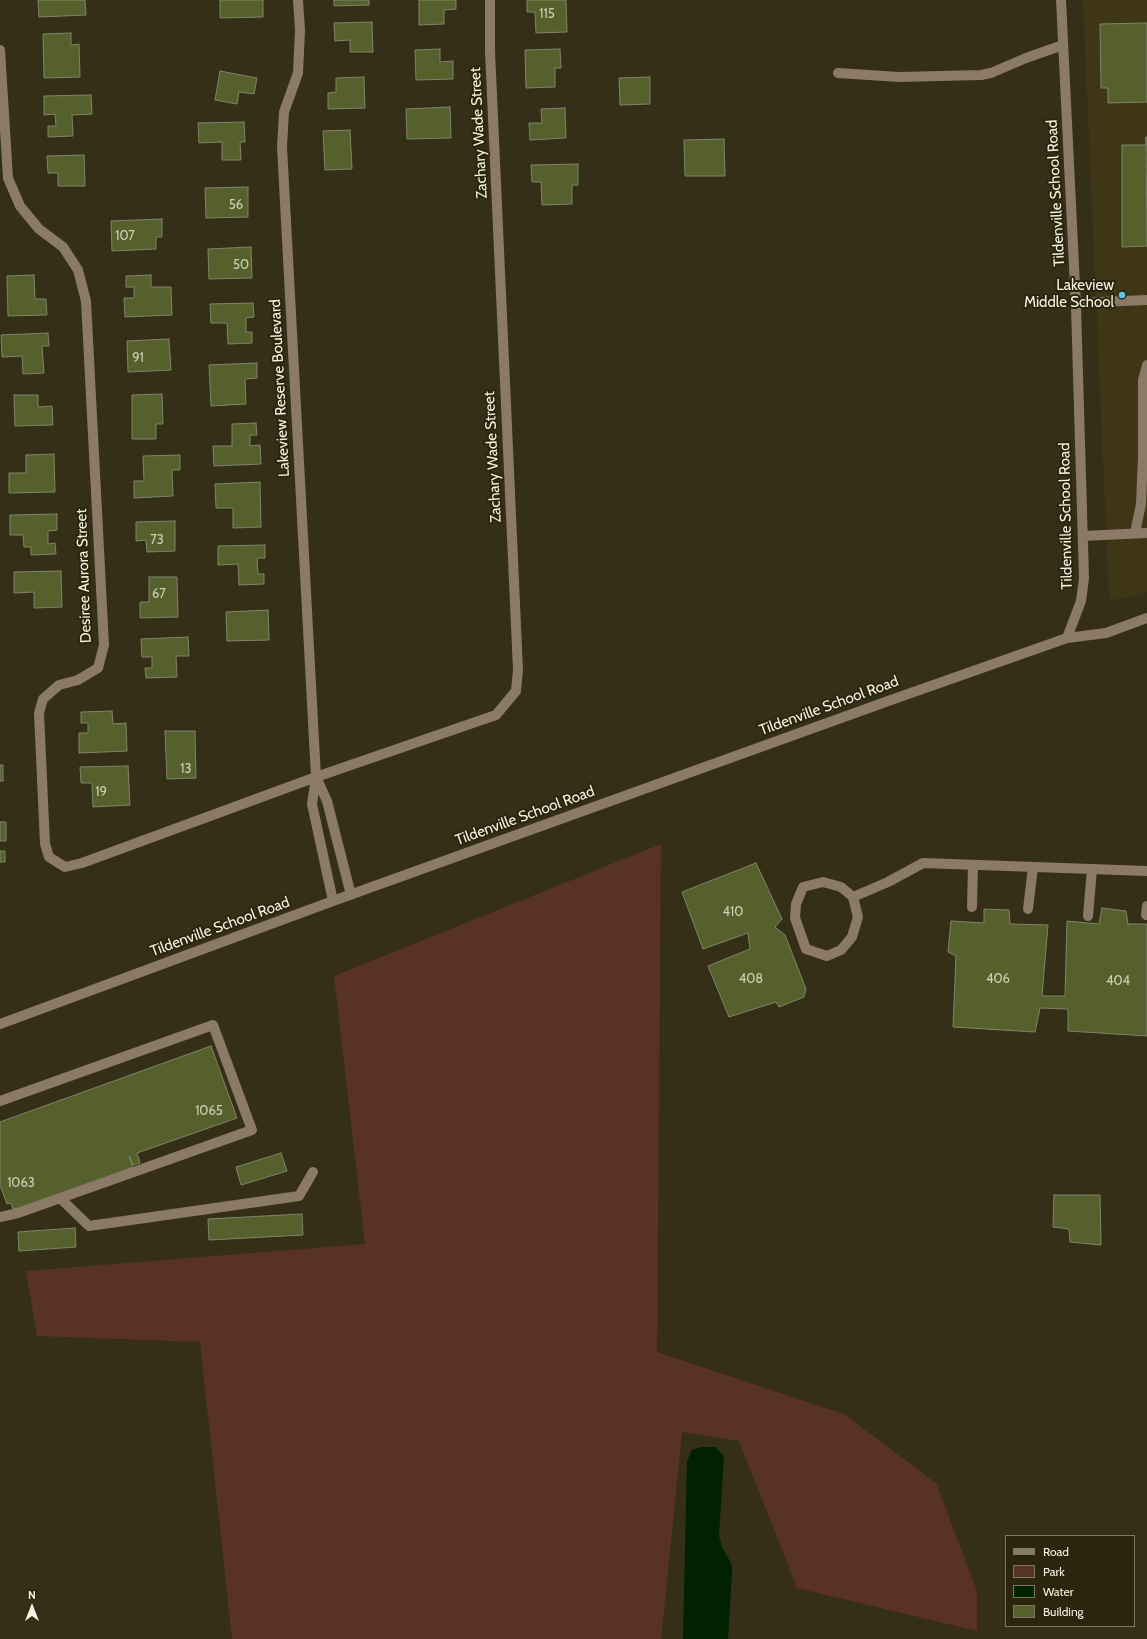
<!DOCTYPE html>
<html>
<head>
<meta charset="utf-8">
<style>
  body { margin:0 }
  #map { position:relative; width:1147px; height:1639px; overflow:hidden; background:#362f17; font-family:Cabin,sans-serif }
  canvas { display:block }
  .legend { position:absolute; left:1005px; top:1535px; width:130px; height:92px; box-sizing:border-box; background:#2c250d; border:1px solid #7d7763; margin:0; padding:5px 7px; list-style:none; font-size:12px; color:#f6f2e3 }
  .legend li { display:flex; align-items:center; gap:8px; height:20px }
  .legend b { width:20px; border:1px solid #7d7763 }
  .north { position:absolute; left:12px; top:1587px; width:40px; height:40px; -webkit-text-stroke:3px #2c250d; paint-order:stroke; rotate:0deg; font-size:11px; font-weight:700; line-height:16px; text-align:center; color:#f6f2e3 }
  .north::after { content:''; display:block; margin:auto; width:14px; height:18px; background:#f6f2e3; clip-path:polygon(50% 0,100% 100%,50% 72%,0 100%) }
</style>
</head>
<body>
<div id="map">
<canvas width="1147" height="1639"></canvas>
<ul class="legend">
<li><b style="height:5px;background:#8b7a68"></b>Road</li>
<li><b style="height:11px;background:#583222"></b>Park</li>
<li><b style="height:11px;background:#020"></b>Water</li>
<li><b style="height:11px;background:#56602d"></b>Building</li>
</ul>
<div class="north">N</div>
</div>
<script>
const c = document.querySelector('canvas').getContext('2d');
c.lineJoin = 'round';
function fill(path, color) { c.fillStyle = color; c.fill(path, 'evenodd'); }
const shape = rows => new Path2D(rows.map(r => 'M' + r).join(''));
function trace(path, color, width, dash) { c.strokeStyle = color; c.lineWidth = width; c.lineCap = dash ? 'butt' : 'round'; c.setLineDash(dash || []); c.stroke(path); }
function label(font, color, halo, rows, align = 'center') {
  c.font = font + ' Cabin,sans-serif'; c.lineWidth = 4; c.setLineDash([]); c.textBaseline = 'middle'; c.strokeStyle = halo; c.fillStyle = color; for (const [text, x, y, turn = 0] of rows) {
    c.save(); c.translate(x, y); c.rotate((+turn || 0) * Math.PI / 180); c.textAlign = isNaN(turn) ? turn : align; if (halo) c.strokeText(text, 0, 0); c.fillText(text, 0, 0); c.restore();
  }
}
fill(shape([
  [1083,0,1147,0,1147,591,1120,600,1109,598]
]), '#3f3616');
fill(shape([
  [661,844,657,1352,844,1414,936,1483,977,1591,977,1631,797,1588,739,1441,682,1432,661,1639,232,1639,200,1342,37,1336,26,1271,365,1244,334,976]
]), '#583222');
fill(shape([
  [701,1447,716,1447,724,1457,719,1536,722,1547,731,1563,732,1571,728,1639,683,1639,687,1461,692,1450]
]), '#020');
const building = shape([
  [38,0,85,0,86,15,39,17,38,0],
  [220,0,263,0,263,17,220,18,220,0],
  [334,0,369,0,369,5,334,6,334,0],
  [419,0,456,0,456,9,444,10,444,24,419,25,419,0],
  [527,0,566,0,567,32,536,33,535,12,527,12,527,0],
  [372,22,373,52,350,52,350,40,335,41,334,23,372,22],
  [1147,23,1147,102,1108,103,1108,88,1101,88,1100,24,1147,23],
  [71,33,71,45,79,44,80,77,44,78,43,34,71,33],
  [440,49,440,62,453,61,453,79,416,80,415,50,440,49],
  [560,49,561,68,555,68,555,87,526,88,525,50,560,49],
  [220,71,257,78,254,94,239,92,237,104,215,100,220,71],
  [364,77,365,108,328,109,328,93,336,92,336,78,364,77],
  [650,77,650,104,620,105,619,78,650,77],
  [91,95,92,114,72,115,73,136,48,137,48,126,56,126,55,114,44,115,44,96,91,95],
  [450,107,451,138,407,139,406,109,450,107],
  [565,108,566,138,530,140,529,123,542,123,541,109,565,108],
  [244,122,245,142,240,142,241,160,222,160,222,142,199,143,198,123,244,122],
  [350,130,352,169,325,170,323,131,350,130],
  [1146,137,1147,246,1122,247,1122,145,1146,145,1146,137],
  [724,139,725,176,685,176,684,140,724,139],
  [84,155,85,186,58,186,58,173,48,173,47,156,84,155],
  [578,164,578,185,572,185,572,204,542,205,541,182,532,182,531,165,578,164],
  [248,187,248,217,206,218,205,188,248,187],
  [162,219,162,237,156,237,156,249,112,251,111,221,162,219],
  [251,247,252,278,209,279,208,249,251,247],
  [34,275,35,299,46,299,47,315,8,316,7,276,34,275],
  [151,275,151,287,171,287,172,315,125,317,124,298,134,298,134,287,126,287,126,276,151,275],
  [253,303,254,317,246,318,246,332,252,332,252,343,228,344,227,323,211,323,210,304,253,303],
  [48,333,49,346,42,346,44,373,23,374,22,356,2,357,1,335,48,333],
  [169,339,171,370,128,372,127,341,169,339],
  [257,363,257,378,245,379,246,404,211,406,209,365,257,363],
  [162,394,163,424,156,424,156,439,132,439,132,395,162,394],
  [14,395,38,395,38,407,52,406,53,425,15,426,14,395],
  [256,423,257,435,250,435,250,446,260,445,261,464,214,466,213,446,232,446,232,424,256,423],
  [54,454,55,492,9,493,9,473,26,473,26,455,54,454],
  [180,455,180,470,172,470,173,496,134,498,134,481,144,481,143,456,180,455],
  [260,482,261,527,233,528,233,508,216,508,215,484,260,482],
  [57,514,57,530,48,531,48,544,55,543,56,554,31,555,31,547,24,547,23,535,10,535,10,515,57,514],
  [175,521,175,551,147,552,146,540,136,541,136,522,175,521],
  [265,545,265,558,257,558,258,574,264,574,264,584,239,585,238,564,218,565,218,546,265,545],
  [61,571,62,607,34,608,34,592,14,593,14,572,61,571],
  [149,577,177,577,178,617,140,618,140,602,149,602,149,577],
  [268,610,269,640,227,641,226,612,268,610],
  [188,637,189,656,176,656,177,677,146,678,145,668,152,668,152,657,142,657,141,639,188,637],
  [112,711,113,724,126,723,127,751,79,753,79,733,88,733,88,723,81,723,81,712,112,711],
  [165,731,195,731,196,778,167,779,165,731],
  [0,765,3,765,3,781,0,781,0,765],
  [128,766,130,805,93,807,92,783,81,783,80,767,128,766],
  [0,822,6,822,6,841,0,841,0,822],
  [0,851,5,851,5,862,0,862,0,851],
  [756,863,782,919,775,927,785,935,806,989,804,997,779,1007,776,1002,729,1017,708,966,750,949,748,933,703,949,682,892,756,863],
  [1102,908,1126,911,1128,924,1147,924,1147,1036,1068,1031,1068,1009,1040,1008,1035,1032,953,1027,956,956,948,952,951,921,984,923,984,909,1009,910,1010,924,1048,925,1042,996,1065,996,1067,921,1099,924,1102,908],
  [211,1046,237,1118,137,1153,140,1163,133,1165,129,1156,133,1168,16,1210,16,1208,13,1209,11,1203,7,1204,0,1185,0,1122,211,1046],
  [281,1153,287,1171,241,1185,236,1167,281,1153],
  [1054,1195,1100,1195,1101,1245,1070,1242,1069,1229,1053,1227,1054,1195],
  [302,1214,303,1235,209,1240,208,1219,302,1214],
  [75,1228,76,1247,19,1251,18,1232,75,1228]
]);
fill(building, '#56602d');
trace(building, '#7e856a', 1);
trace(shape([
  [298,0,300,30,298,73,284,112,282,147,316,777,312,804,333,901],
  [1061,0,1076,307,1084,578,1081,601,1067,638],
  [0,50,8,178,20,206,39,229,63,247,78,270,86,301,104,645,98,668,78,680,59,685,43,699,39,713,45,844,49,857,65,867,82,863,316,777,496,715,516,691,518,670,490,51,490,0],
  [838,73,899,77,981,75,991,73,1026,58,1063,45],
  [1076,303,1147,300],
  [1135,533,1141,504,1143,456,1143,380,1147,365],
  [1083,536,1147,533],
  [316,777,327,801,351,895],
  [823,882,841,887,853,897,858,917,852,937,841,950,827,956,806,949,795,918,796,904,803,887,823,882],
  [853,897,888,882,923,863,1147,871],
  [972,907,973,865],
  [1028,909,1033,867],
  [1146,915,1147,906],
  [1088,916,1092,869],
  [0,1024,333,901,891,700,1067,638,1106,633,1147,618],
  [0,1101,213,1025,252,1130,18,1213,0,1217],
  [60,1198,89,1226,299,1196,313,1172]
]), '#8b7a68', 10);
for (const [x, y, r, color] of [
  [1122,295,4,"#5ac8e5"]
]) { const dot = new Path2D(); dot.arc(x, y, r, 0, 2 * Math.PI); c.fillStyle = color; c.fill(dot); trace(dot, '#2c250d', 1.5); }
label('13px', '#ceceb6', null, [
  ["115",547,14],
  ["56",236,205],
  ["107",125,236],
  ["50",241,265],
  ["91",138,358],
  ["73",157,540],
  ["67",159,594],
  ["13",186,769],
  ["19",101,792],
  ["410",733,912],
  ["408",751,979],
  ["406",998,979],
  ["404",1118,981],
  ["1065",209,1111],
  ["1063",21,1183]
]);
label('15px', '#f6f2e3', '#2c250d', [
  ["Zachary Wade Street",479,133,-93],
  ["Tildenville School Road",1056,193,-93],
  ["Lakeview Reserve Boulevard",280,388,-93],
  ["Zachary Wade Street",493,457,-93],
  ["Tildenville School Road",1066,516,-91],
  ["Desiree Aurora Street",84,576,-92],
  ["Tildenville School Road",829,706,-20],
  ["Tildenville School Road",525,816,-20],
  ["Tildenville School Road",220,927,-20]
]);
label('15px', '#f6f2e3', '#2c250d', [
  ["Lakeview",1114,286],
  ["Middle School",1114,303]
], 'right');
</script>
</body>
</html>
